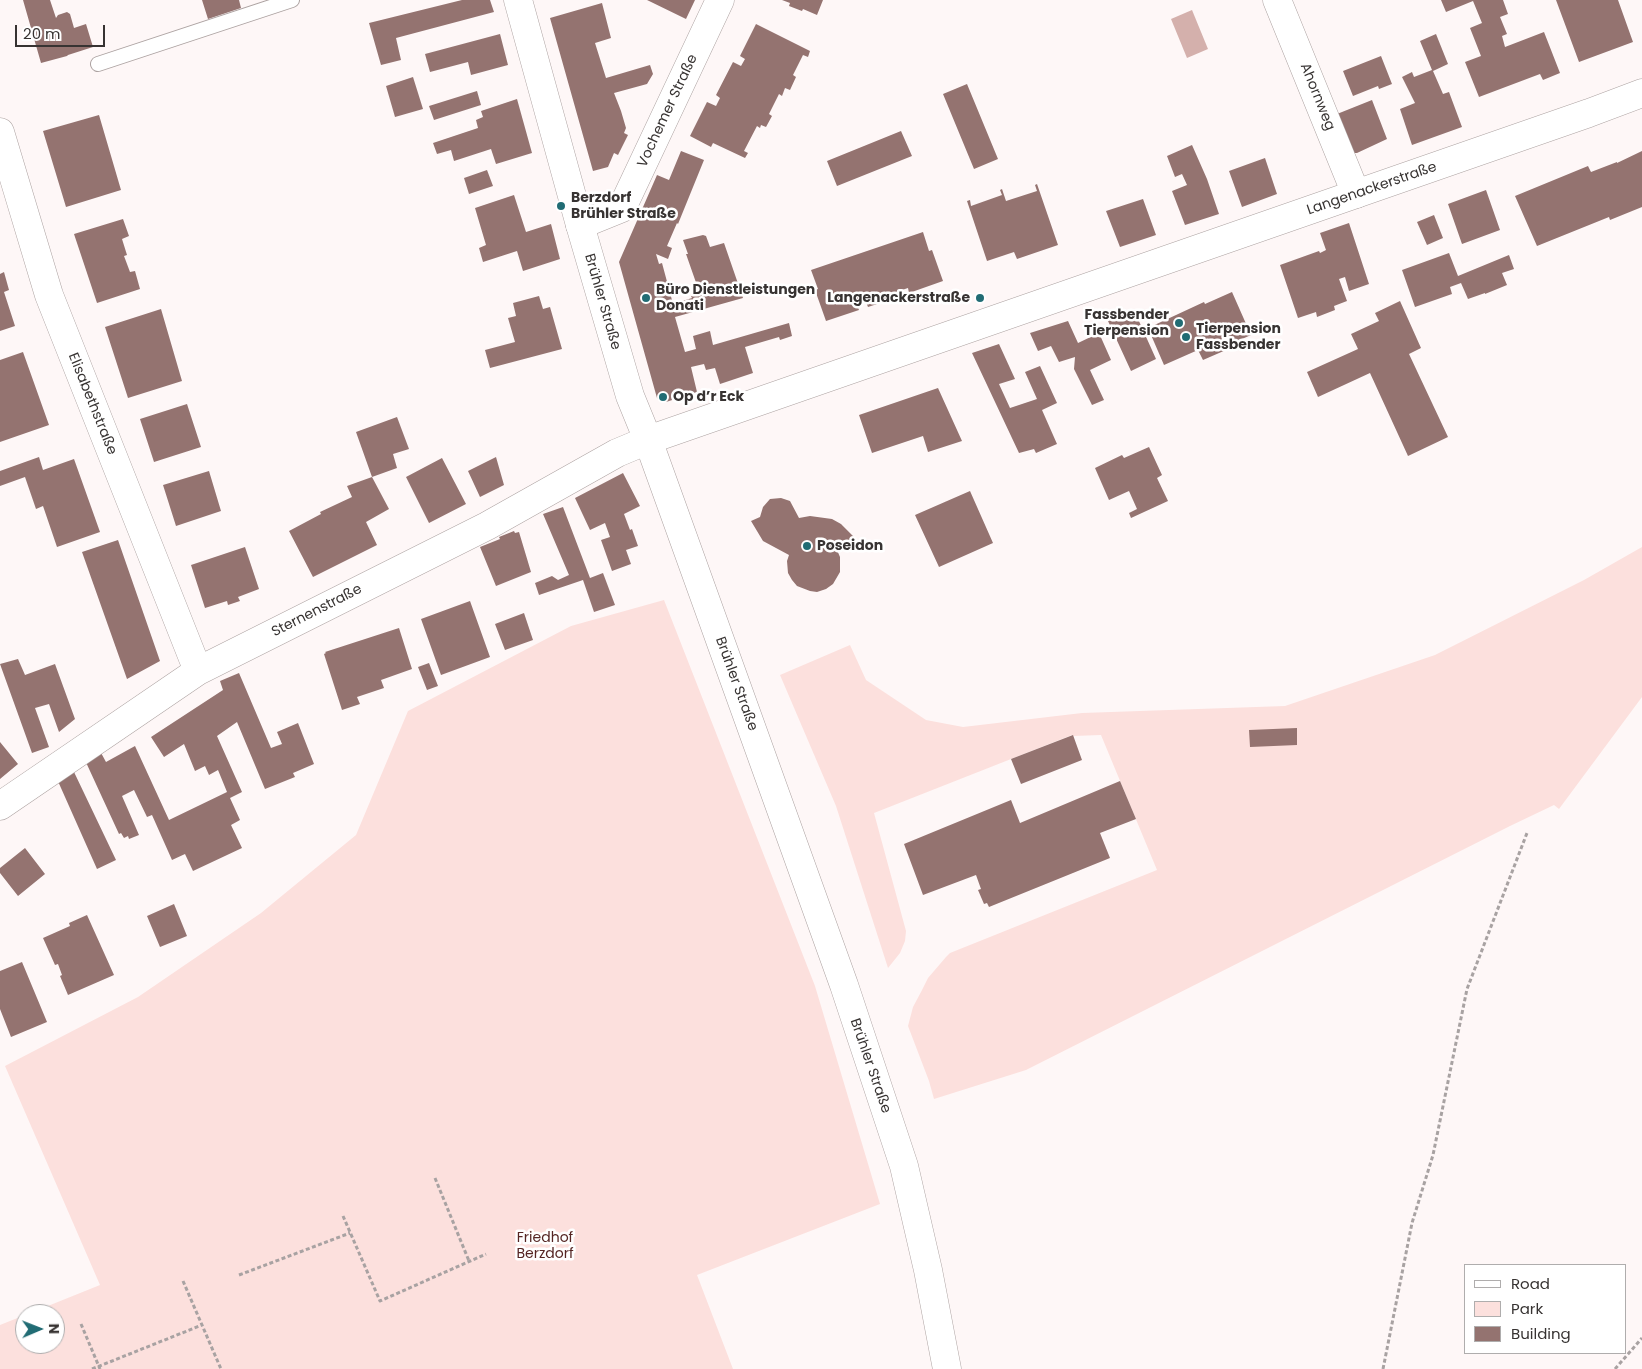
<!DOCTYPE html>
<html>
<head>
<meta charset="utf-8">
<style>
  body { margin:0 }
  #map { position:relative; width:1642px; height:1369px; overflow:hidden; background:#fef7f7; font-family:Poppins,sans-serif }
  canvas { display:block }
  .legend { position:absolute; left:1464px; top:1264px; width:162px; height:90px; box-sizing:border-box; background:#fff; border:1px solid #afadad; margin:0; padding:6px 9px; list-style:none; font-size:15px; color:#373332 }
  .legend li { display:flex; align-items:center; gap:10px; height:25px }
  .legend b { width:25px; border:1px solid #afadad }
  .north { position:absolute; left:15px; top:1304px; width:50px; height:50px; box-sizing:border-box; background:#fff; border:1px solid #afadad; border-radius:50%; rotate:89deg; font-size:14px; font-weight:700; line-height:20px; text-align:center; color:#373332 }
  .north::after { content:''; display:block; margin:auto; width:18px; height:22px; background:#216c74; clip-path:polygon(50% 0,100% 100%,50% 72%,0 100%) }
  .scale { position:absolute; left:15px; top:25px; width:90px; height:22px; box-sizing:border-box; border:2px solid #373332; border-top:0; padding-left:6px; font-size:15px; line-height:18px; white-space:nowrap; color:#373332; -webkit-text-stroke:4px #fff; paint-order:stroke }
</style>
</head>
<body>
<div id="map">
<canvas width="1642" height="1369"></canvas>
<ul class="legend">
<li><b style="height:6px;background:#fff"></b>Road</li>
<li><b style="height:14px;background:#fce0dd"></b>Park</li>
<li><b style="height:14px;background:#947370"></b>Building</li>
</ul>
<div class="north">N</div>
<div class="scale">20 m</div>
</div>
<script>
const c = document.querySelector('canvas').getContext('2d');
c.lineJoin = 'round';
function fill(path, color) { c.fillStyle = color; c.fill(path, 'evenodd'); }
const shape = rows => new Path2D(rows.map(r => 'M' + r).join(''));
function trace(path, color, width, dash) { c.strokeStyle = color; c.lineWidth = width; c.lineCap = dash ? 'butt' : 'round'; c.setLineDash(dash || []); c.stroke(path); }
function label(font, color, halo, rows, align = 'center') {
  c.font = font + ' Poppins,sans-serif'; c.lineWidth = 5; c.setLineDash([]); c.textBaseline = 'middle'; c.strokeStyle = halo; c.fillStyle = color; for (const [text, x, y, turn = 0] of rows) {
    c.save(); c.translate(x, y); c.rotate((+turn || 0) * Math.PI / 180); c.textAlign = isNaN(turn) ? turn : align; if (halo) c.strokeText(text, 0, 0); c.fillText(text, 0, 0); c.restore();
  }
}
fill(shape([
  [1642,547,1642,697,1559,809,1554,805,1510,826,1026,1070,934,1099,929,1081,908,1026,913,1007,921,992,928,978,946,957,950,953,1157,870,1101,735,1073,736,1072,735,874,813,906,931,905,941,900,953,888,968,836,806,780,675,850,645,866,680,926,720,963,727,1082,713,1285,706,1435,655,1584,580],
  [664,600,815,986,880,1204,697,1275,733,1369,0,1369,0,1325,25,1315,25,1344,55,1344,55,1314,28,1314,100,1285,5,1066,138,997,261,913,356,835,408,711,571,626]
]), '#fce0dd');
fill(shape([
  [1192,10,1208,49,1187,58,1171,19]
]), '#d4b0ac');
fill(shape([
  [23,0,50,0,56,18,58,15,67,12,70,14,74,28,86,24,93,47,68,55,67,56,41,63],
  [202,0,239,0,241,8,208,19],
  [462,0,490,0,494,12,396,38,401,60,381,65,369,23],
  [647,0,695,0,686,19],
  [782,0,823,0,817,15,803,9,802,11,789,6,790,3],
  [1441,0,1503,0,1508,14,1500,17,1507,34,1502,36,1505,47,1544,32,1560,73,1543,80,1540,74,1479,97,1465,62,1481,56,1470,28,1482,23,1473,1,1446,12],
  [1556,0,1618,0,1633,42,1579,62],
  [602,3,611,38,595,43,606,78,650,65,653,74,647,84,614,93,621,111,626,128,624,133,628,135,618,155,614,153,608,167,593,171,550,18],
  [756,24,810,51,808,57,803,55,793,75,796,77,790,90,785,88,782,96,779,94,769,114,772,116,766,127,761,125,760,128,757,126,744,151,748,153,745,158,713,143,711,147,690,136,707,102,716,106,720,98,716,95,733,62,741,66,745,59,740,56],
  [500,34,508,65,471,75,468,62,430,72,425,54],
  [1436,34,1448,64,1433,71,1443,94,1449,92,1462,127,1412,145,1400,109,1415,103,1402,77,1412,72,1414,77,1432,70,1420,41],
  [1381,56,1392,84,1379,89,1378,86,1353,96,1343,71],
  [413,77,423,109,395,117,386,86],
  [967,84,998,159,974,169,943,94],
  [477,91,481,105,434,120,429,106],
  [517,99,532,153,496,164,491,149,454,161,451,150,437,154,433,143,478,128,476,120,483,117,481,111],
  [1372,100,1387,139,1357,153,1354,153,1337,114],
  [99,115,121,190,66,207,43,131],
  [901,131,912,156,837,186,827,161],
  [1192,145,1207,179,1219,214,1185,225,1172,191,1187,185,1182,174,1175,177,1167,156],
  [681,151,704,160,678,224,677,223,667,246,672,248,668,259,656,254,659,264,662,263,673,304,692,298,691,296,700,294,686,254,688,254,683,240,703,235,706,236,710,247,724,243,743,298,675,317,685,352,696,349,693,336,710,331,713,345,789,323,792,336,780,340,779,337,745,347,753,373,720,384,715,368,706,370,704,364,691,367,697,392,666,402,657,398,619,262,657,175,669,180],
  [1642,151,1642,207,1610,220,1609,217,1537,246,1515,196,1588,166,1591,172,1617,162,1617,163],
  [1265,158,1277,194,1242,207,1229,171],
  [487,170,493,186,469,194,464,178],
  [1037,184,1058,245,1017,259,1014,252,987,261,967,201,970,200,971,206,1002,195,1000,190,1002,189,1006,201,1037,191,1035,185],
  [1486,190,1500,230,1462,244,1448,204],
  [514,195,526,232,551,224,560,259,523,271,517,251,483,262,479,248,486,245,475,208],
  [1143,199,1156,235,1120,247,1106,211],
  [1434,215,1443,238,1427,245,1417,222],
  [123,219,129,236,122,239,127,255,124,256,130,272,135,271,140,289,97,303,74,234],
  [1349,223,1369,284,1349,291,1345,277,1339,279,1347,301,1334,306,1335,310,1317,317,1316,312,1298,318,1280,265,1319,251,1320,253,1326,250,1320,233],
  [923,232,929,251,932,250,943,281,909,293,908,288,899,291,901,296,868,307,866,302,857,305,859,310,826,321,815,290,818,289,811,270],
  [1449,253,1458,276,1509,255,1514,269,1502,273,1507,285,1485,294,1485,293,1468,299,1461,283,1450,287,1452,294,1415,307,1402,270],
  [4,272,9,290,4,292,15,326,0,331,0,274],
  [1232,292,1251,335,1224,347,1226,350,1203,360,1198,350,1164,365,1148,328,1204,302,1205,304],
  [539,296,543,309,550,307,562,349,490,368,485,350,515,342,508,318,516,316,513,303],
  [1400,301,1421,348,1409,354,1448,437,1408,456,1370,373,1318,397,1307,372,1358,349,1351,334,1379,321,1375,313],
  [161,309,182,381,128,398,105,327],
  [1134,310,1156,359,1131,371,1108,321],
  [1068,321,1078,343,1099,333,1111,360,1090,370,1104,400,1092,405,1074,369,1075,357,1059,362,1051,346,1038,351,1030,333],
  [999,344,1015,379,999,384,1010,408,1037,399,1025,372,1040,366,1057,403,1042,410,1057,444,1036,453,1034,449,1019,453,972,353],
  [23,352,49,425,0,442,0,360],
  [938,388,962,441,928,452,923,436,872,453,859,415],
  [187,404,201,447,154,462,140,419],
  [397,417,409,449,393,454,397,468,372,477,356,432],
  [1149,447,1162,475,1157,478,1168,501,1131,518,1129,513,1137,509,1129,491,1109,500,1095,468,1122,455,1124,458],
  [39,457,43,470,74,459,100,532,57,547,43,506,36,509,25,477,0,486,0,471],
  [496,457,504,485,480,497,468,471],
  [442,458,466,504,429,523,406,477],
  [209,471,221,511,176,526,163,485],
  [623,473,640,506,624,514,630,530,632,529,638,546,626,550,631,564,612,571,601,540,610,537,605,523,590,530,575,498],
  [372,477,389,509,366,522,377,545,313,577,289,531,321,514,320,512,352,497,347,486],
  [970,491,993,543,939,567,915,515],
  [781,498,790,501,799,518,810,516,832,519,841,524,855,538,837,550,840,557,840,572,833,584,826,589,817,592,810,591,797,586,792,580,788,573,787,561,789,555,763,541,751,521,760,517,763,507,770,499],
  [563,507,590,578,603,573,615,605,594,612,583,580,539,595,535,583,552,576,558,580,569,575,543,514],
  [514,531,515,533,519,532,531,572,496,586,480,547,500,539,499,537],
  [118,540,160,661,127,679,82,552],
  [245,547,259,589,238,597,240,601,228,605,227,601,205,608,191,565],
  [470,601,490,657,441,675,421,619],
  [524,613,533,640,505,650,495,624],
  [399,628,412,669,381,680,384,688,357,697,360,704,342,710,324,654,326,653,325,652],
  [18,659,25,675,55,664,75,719,59,732,49,704,35,708,49,747,32,753,0,664],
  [429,663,438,686,427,690,418,667],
  [239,673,271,748,282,744,277,732,298,723,314,764,293,773,295,777,265,789,237,722,217,736,242,792,230,798,240,820,231,825,242,848,193,871,185,854,172,860,152,815,147,817,134,790,122,796,139,835,129,839,128,836,124,838,121,833,119,834,84,758,100,751,106,762,135,746,169,820,227,792,218,770,209,775,205,766,195,771,184,744,164,757,151,737,223,690,220,681],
  [1297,728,1297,745,1250,747,1249,730],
  [1073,735,1082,760,1021,784,1011,759],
  [0,742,18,764,0,779],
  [74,772,116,860,97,869,57,779],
  [1120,781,1136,819,1100,833,1110,858,989,907,987,903,984,904,978,890,981,889,976,875,923,895,904,844,1011,800,1020,823],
  [25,848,45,874,18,896,0,873,0,868],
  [174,904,187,936,160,947,147,916],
  [87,915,114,975,68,995,60,976,62,975,58,964,55,965,43,938,70,926,69,923],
  [22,962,47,1022,11,1037,0,1009,0,971]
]), '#947370');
const lane = shape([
  [98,64,292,0]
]);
const street = shape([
  [1277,0,1356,194],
  [0,132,49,295,198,671],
  [580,225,622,208,720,0],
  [0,806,198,671,487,526,617,453,648,440]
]);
const secondary = shape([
  [518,0,580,225,630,396,648,440,702,590,844,985,904,1166,928,1270,947,1369],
  [648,440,1589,113,1642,93]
]);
trace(lane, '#ada3a2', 16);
trace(street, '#ada3a2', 29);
trace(secondary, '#ada3a2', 29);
trace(shape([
  [435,1178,469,1261],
  [343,1216,380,1301,486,1254],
  [239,1275,350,1233],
  [183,1281,221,1369],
  [81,1324,100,1369],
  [92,1369,202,1325],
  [1383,1369,1412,1223,1433,1155,1467,989,1527,833],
  [1615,1369,1642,1338]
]), '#a8a2a2', 3, [4, 2.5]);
trace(lane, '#fff', 14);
trace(street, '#fff', 28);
trace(secondary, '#fff', 28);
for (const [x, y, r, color] of [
  [561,206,5,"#216c74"],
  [646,298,5,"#216c74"],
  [980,298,5,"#216c74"],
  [1179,323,5,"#216c74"],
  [1186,337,5,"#216c74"],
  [663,397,5,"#216c74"],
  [807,546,5,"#216c74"]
]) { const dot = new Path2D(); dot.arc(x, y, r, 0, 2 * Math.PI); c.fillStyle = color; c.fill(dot); trace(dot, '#fff', 2); }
label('14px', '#373332', '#fff', [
  ["Ahornweg",1317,97,68],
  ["Vochemer Straße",668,111,-65],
  ["Langenackerstraße",1372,189,-19],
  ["Brühler Straße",602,302,74],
  ["Elisabethstraße",92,404,68],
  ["Sternenstraße",317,611,-27],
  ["Brühler Straße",736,684,70],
  ["Brühler Straße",870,1066,71]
]);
label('bold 14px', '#373332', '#fff', [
  ["Berzdorf",571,198],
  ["Brühler Straße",571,214],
  ["Büro Dienstleistungen",656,290],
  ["Donati",656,306],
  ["Langenackerstraße",970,298,"right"],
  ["Fassbender",1169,315,"right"],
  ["Tierpension",1169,331,"right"],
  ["Tierpension",1196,329],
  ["Fassbender",1196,345],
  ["Op d’r Eck",673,397],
  ["Poseidon",817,546]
], 'left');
label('14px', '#552523', '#fff', [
  ["Friedhof",545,1238],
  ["Berzdorf",545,1254]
]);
</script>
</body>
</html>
